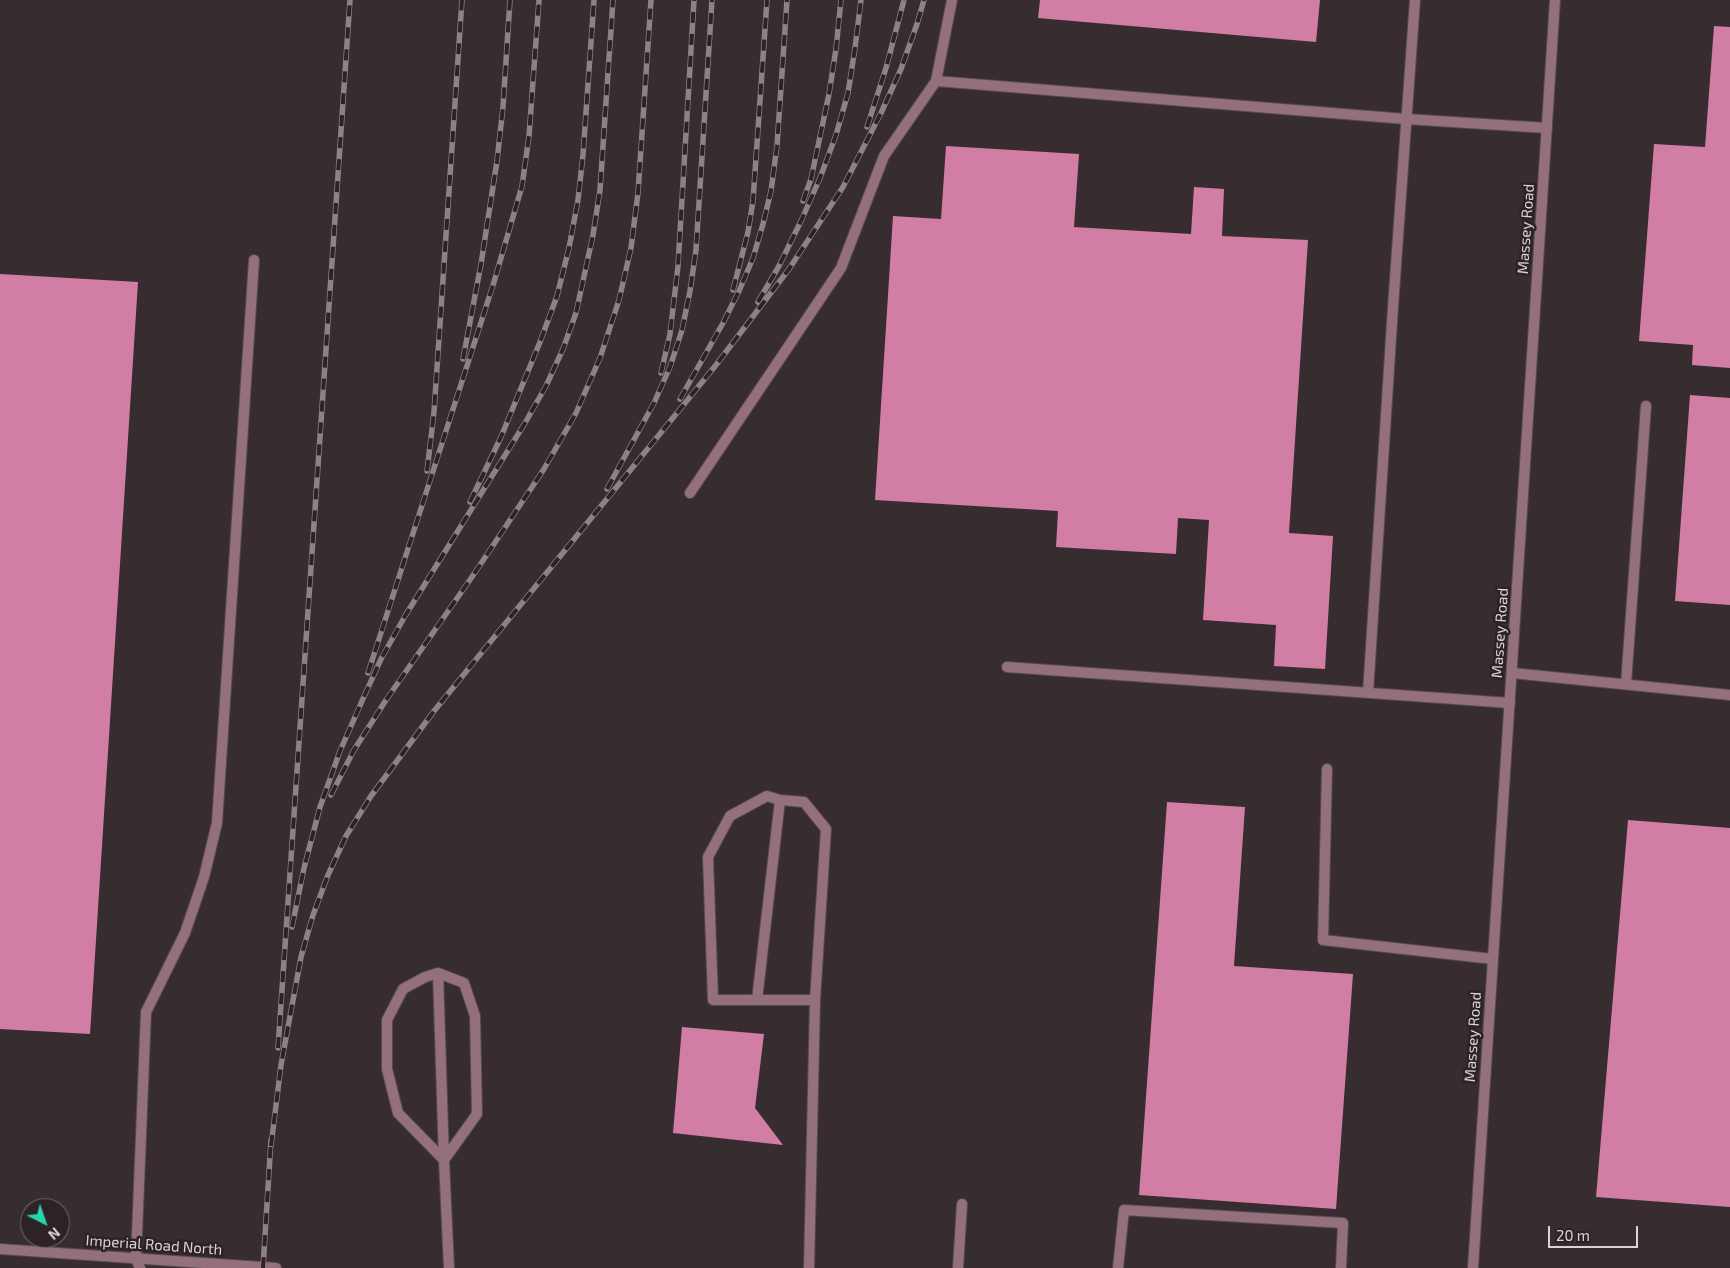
<!DOCTYPE html>
<html>
<head>
<meta charset="utf-8">
<style>
  body { margin:0 }
  #map { position:relative; width:1730px; height:1268px; overflow:hidden; background:#372d31; font-family:"Exo 2",sans-serif }
  canvas { display:block }
  .north { position:absolute; left:20px; top:1198px; width:50px; height:50px; box-sizing:border-box; background:#2d2327; border:1px solid #736a6d; border-radius:50%; rotate:139deg; font-size:14px; font-weight:700; line-height:20px; text-align:center; color:#dbd4d7 }
  .north::after { content:''; display:block; margin:auto; width:18px; height:22px; background:#26d5ae; clip-path:polygon(50% 0,100% 100%,50% 72%,0 100%) }
  .scale { position:absolute; left:1548px; top:1226px; width:90px; height:22px; box-sizing:border-box; border:2px solid #dbd4d7; border-top:0; padding-left:6px; font-size:15px; line-height:18px; white-space:nowrap; color:#dbd4d7; -webkit-text-stroke:4px #2d2327; paint-order:stroke }
</style>
</head>
<body>
<div id="map">
<canvas width="1730" height="1268"></canvas>
<div class="north">N</div>
<div class="scale">20 m</div>
</div>
<script>
const c = document.querySelector('canvas').getContext('2d');
c.lineJoin = 'round';
function fill(path, color) { c.fillStyle = color; c.fill(path, 'evenodd'); }
const shape = rows => new Path2D(rows.map(r => 'M' + r).join(''));
function trace(path, color, width, dash) { c.strokeStyle = color; c.lineWidth = width; c.lineCap = dash ? 'butt' : 'round'; c.setLineDash(dash || []); c.stroke(path); }
function label(font, color, halo, rows, align = 'center') {
  c.font = font + ' "Exo 2",sans-serif'; c.lineWidth = 5; c.setLineDash([]); c.textBaseline = 'middle'; c.strokeStyle = halo; c.fillStyle = color; for (const [text, x, y, turn = 0] of rows) {
    c.save(); c.translate(x, y); c.rotate((+turn || 0) * Math.PI / 180); c.textAlign = isNaN(turn) ? turn : align; if (halo) c.strokeText(text, 0, 0); c.fillText(text, 0, 0); c.restore();
  }
}
fill(shape([
  [1040,0,1320,0,1316,42,1038,18],
  [1714,26,1730,27,1730,368,1692,365,1693,345,1639,341,1654,144,1705,147],
  [946,146,1079,154,1074,227,1191,234,1194,187,1224,189,1222,236,1308,240,1289,533,1333,536,1325,669,1274,666,1276,625,1203,620,1209,520,1178,518,1176,554,1056,547,1058,511,875,500,893,216,941,219],
  [0,274,138,282,90,1034,0,1029],
  [1690,395,1730,398,1730,605,1675,601],
  [1167,802,1245,807,1234,966,1353,974,1336,1209,1139,1195],
  [1628,820,1730,828,1730,1207,1596,1197],
  [682,1027,764,1034,755,1108,783,1145,673,1133]
]), '#d27da3');
const service = shape([
  [952,0,936,81,1406,119,1547,128],
  [690,493,841,268,884,156,936,81],
  [1007,667,1510,703],
  [1512,673,1730,695],
  [1626,684,1646,406],
  [1368,693,1393,307,1415,0],
  [1327,769,1323,940,1493,959],
  [438,973,464,983,475,1016,477,1114,444,1160,398,1113,387,1069,387,1020,403,989,425,977,438,973],
  [438,973,444,1160,449,1268],
  [757,1000,780,800],
  [140,1268,136,1259,146,1012,185,933,204,877,217,823,254,260],
  [809,1268,815,1000,826,829,804,802,780,800,767,796,730,816,708,857,713,1000,815,1000],
  [958,1268,962,1204],
  [1118,1268,1124,1210,1343,1223,1341,1268]
]);
const minor = shape([
  [1473,1268,1555,0]
]);
const tertiary = shape([
  [0,1249,276,1268]
]);
trace(service, '#554b4f', 12);
trace(minor, '#554b4f', 12);
trace(tertiary, '#554b4f', 12);
trace(service, '#946f7e', 10);
trace(minor, '#946f7e', 10);
trace(tertiary, '#946f7e', 10);
const rail = shape([
  [867,127,886,68,904,0],
  [803,201,811,179,829,94,836,49,841,0],
  [733,290,748,232,753,201,767,0],
  [758,302,779,266,801,221,820,178,836,135,848,93,855,48,861,0],
  [463,359,481,264,497,161,503,107,510,0],
  [661,373,670,334,678,266,694,0],
  [680,399,723,323,739,291,753,258,763,224,771,191,777,146,787,0],
  [427,471,434,412,462,0],
  [607,489,654,403,670,367,682,330,690,291,696,250,712,0],
  [470,502,501,437,540,342,557,296,569,248,578,200,583,155,594,0],
  [368,673,494,282,522,186,529,136,539,0],
  [331,795,354,750,386,700,474,574,544,469,576,413,600,358,619,300,631,248,638,193,651,0],
  [292,927,304,868,320,807,340,751,362,701,381,659,405,616,525,423,546,386,563,349,576,313,593,235,600,190,613,0],
  [278,1048,350,0],
  [271,1146,281,1065,301,957,313,915,328,875,346,836,371,796,434,711,716,365,789,269,843,187,881,113,901,69,917,24,924,0],
  [263,1268,271,1140]
]);
trace(rail, '#8c8387', 5.5);
trace(rail, '#2d2327', 4, [11]);
label('15px', '#dbd4d7', '#2d2327', [
  ["Massey Road",1526,229,-86],
  ["Massey Road",1500,633,-86],
  ["Massey Road",1473,1037,-86],
  ["Imperial Road North",154,1245,4]
]);
</script>
</body>
</html>
